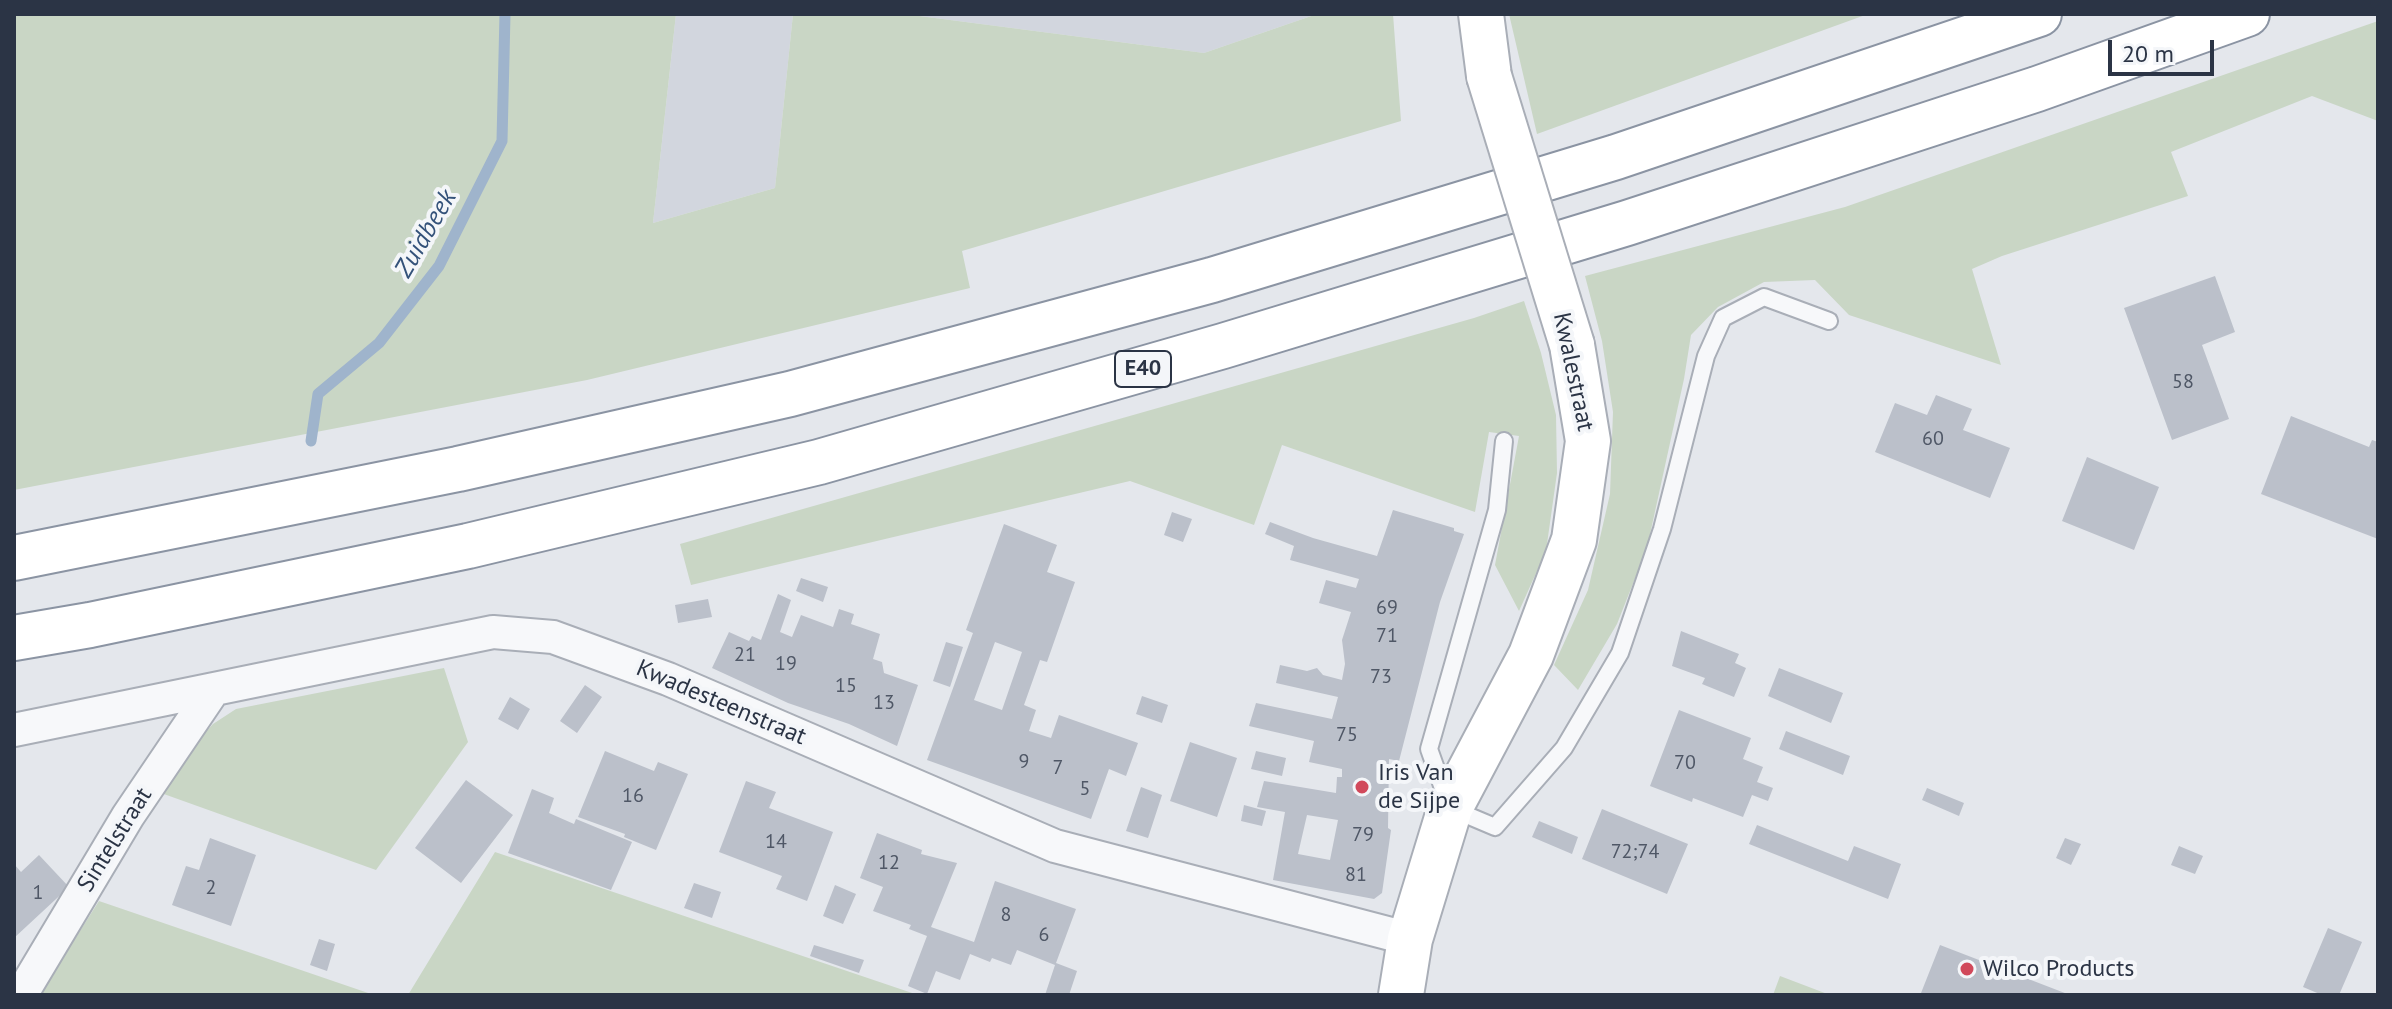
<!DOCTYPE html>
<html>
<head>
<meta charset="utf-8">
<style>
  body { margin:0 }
  #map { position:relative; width:2392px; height:1009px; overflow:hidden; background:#e4e7ec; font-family:"PT Sans",sans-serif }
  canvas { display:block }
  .frame { position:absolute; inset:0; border:16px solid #2b3445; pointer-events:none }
  .scale { position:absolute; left:2108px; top:40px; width:106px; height:36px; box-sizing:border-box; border:4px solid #2b3445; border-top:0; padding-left:10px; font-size:24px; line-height:28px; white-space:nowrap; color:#2b3445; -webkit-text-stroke:6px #f4f6f9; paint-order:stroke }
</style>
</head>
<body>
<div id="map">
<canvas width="2392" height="1009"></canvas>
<div class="frame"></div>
<div class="scale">20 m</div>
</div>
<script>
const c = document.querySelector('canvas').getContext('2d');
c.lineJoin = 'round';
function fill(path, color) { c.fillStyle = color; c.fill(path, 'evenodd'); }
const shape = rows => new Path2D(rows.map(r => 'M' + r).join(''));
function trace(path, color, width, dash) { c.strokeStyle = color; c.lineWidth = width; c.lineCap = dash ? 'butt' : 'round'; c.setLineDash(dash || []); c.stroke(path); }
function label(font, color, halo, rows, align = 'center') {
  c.font = font + ' "PT Sans",sans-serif'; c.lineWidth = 8; c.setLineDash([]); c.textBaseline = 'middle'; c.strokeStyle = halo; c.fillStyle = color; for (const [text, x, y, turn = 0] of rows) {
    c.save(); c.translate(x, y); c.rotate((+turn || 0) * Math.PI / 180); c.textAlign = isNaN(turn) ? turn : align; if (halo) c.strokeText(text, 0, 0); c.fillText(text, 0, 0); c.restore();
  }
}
fill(shape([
  [676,14,793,14,775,188,653,223],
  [904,14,1317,14,1204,53]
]), '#d2d6de');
fill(shape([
  [14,14,676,14,653,223,775,188,793,14,904,14,1204,53,1317,14,1393,14,1401,121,962,251,970,288,587,380,14,490],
  [1509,14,1868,14,1537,134],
  [2378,21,2378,121,2312,96,2171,152,2188,196,2002,256,1972,269,2001,365,1849,315,1815,280,1764,282,1718,307,1691,335,1684,379,1647,548,1617,624,1578,690,1554,665,1588,590,1610,494,1613,412,1602,341,1585,276,1845,207],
  [1524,301,1541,353,1556,415,1557,473,1546,551,1519,611,1495,565,1519,436,1489,432,1475,512,1282,445,1254,525,1130,481,691,585,680,544,1474,318],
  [444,668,468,742,376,870,161,793,190,749,213,724,236,709],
  [495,852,918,995,408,995],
  [99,901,374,995,39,995],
  [1780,976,1830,995,1773,995]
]), '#c9d6c5');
trace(shape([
  [311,441,318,394,379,343,439,266,502,141,505,14]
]), '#9fb4cc', 11);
fill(shape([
  [2215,276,2235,332,2202,345,2229,419,2172,440,2124,308],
  [1936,395,1972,409,1963,430,2010,448,1990,498,1875,452,1895,403,1927,415],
  [2291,416,2369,447,2372,440,2378,442,2378,539,2261,494],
  [2087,457,2159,487,2134,550,2062,521],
  [1393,510,1454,528,1454,531,1464,534,1440,602,1399,761,1389,759,1388,828,1391,830,1382,893,1374,899,1273,880,1285,812,1257,807,1264,781,1336,793,1337,777,1342,777,1342,769,1309,762,1314,741,1249,726,1256,703,1332,719,1338,697,1276,683,1280,665,1307,671,1317,668,1323,675,1342,680,1345,664,1342,640,1351,612,1319,603,1326,580,1356,588,1359,579,1290,560,1294,546,1265,534,1270,522,1313,538,1377,556],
  [1307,815,1338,820,1330,860,1298,854],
  [1172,512,1192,519,1183,542,1164,535],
  [1004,524,1057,545,1047,572,1075,582,1047,662,1040,660,1024,705,1036,710,1029,731,1051,738,1059,715,1138,743,1126,776,1109,769,1091,819,927,760,973,633,966,630],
  [995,642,1022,652,1002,710,974,700],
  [801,578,828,587,823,602,796,591],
  [778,594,791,600,780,632,792,637,801,615,833,627,839,609,854,614,851,624,880,634,873,659,882,662,884,673,918,685,897,746,849,724,788,703,712,668,729,632,749,641,752,636,761,640],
  [708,599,712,617,678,623,675,605],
  [1681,631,1739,654,1735,663,1746,668,1734,697,1702,684,1705,678,1672,666],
  [946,642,963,647,950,687,933,681],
  [1779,668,1843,693,1831,723,1768,696],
  [585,685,602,697,577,733,560,721],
  [1142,696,1168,705,1162,723,1136,714],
  [510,697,530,709,518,730,498,719],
  [1679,710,1751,738,1743,759,1763,767,1757,782,1773,788,1768,801,1752,795,1743,817,1693,798,1692,802,1650,786],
  [1786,731,1850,756,1843,775,1779,749],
  [1190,742,1237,758,1217,817,1170,801],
  [605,751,654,771,658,762,688,774,656,850,624,837,625,834,578,817],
  [1256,751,1286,758,1282,776,1251,769],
  [466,780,513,815,461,883,415,848],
  [746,781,776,792,769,808,833,832,807,901,776,889,782,876,719,852],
  [1141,787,1162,795,1148,838,1126,831],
  [1927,788,1964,803,1959,816,1922,800],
  [532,789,554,798,549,813,574,824,576,819,632,842,611,890,508,853],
  [1244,805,1266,811,1262,826,1241,821],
  [1602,809,1688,844,1667,894,1582,859],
  [1539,821,1578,837,1572,854,1532,837],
  [1757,825,1848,861,1854,846,1901,864,1888,899,1749,844],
  [877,833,922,850,921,854,957,863,931,927,974,942,995,881,1076,909,1056,963,1077,971,1069,995,1045,995,1055,965,1017,950,1011,965,992,958,990,962,970,954,960,980,936,971,927,994,908,986,927,936,909,929,911,925,873,911,883,887,860,878],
  [210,838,256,855,231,926,172,905,186,866,199,870],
  [2065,838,2081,844,2071,865,2056,858],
  [2179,846,2203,856,2195,874,2171,865],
  [39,855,69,887,14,938,14,864,21,872],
  [694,883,721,892,712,918,684,908],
  [835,885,856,894,843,924,823,916],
  [2328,928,2362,942,2339,995,2322,995,2303,987],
  [319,939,335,944,327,971,310,965],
  [814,945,864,960,859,973,810,956],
  [1940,945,2070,995,1927,995,1921,993]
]), '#bbc0ca');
const lane = shape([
  [1504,441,1497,510,1429,749,1450,808,1495,827,1564,748,1620,653,1662,529,1706,356,1723,318,1764,297,1829,321]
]);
const street = shape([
  [14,730,493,632,553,637,668,679,1055,846,1410,939],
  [21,995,128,816,214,689]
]);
const secondary = shape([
  [1481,14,1489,76],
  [1401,995,1410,939,1450,808,1531,655,1574,540,1588,441,1572,345]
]);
const highway = shape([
  [14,558,458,469,790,394,1212,280,1616,157,2039,14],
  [14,638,90,625,468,546,819,462,1223,346,1627,223,2037,89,2247,14]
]);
trace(lane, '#a9aeb7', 20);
trace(street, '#a9aeb7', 36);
trace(secondary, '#a9aeb7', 48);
trace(highway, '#8b94a3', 48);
trace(lane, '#f7f8fa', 16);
trace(street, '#f7f8fa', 32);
trace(secondary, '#fff', 44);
trace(highway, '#fff', 44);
const secondaryBridge = shape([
  [1489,76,1572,345]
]);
trace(secondaryBridge, '#a9aeb7', 48, []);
trace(secondaryBridge, '#fff', 44);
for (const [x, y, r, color] of [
  [1362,787,8,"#d1495b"],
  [1967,969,8,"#d1495b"]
]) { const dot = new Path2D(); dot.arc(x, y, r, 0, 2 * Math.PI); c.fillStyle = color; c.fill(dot); trace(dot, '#f4f6f9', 3); }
label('20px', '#4f5766', null, [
  ["58",2183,382],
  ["60",1933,439],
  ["69",1387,608],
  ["71",1387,636],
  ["21",745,655],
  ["19",786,664],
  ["73",1381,677],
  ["15",846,686],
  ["13",884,703],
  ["75",1347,735],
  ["9",1024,762],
  ["70",1685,763],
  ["7",1058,768],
  ["5",1085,789],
  ["16",633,796],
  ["79",1363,835],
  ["14",776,842],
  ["72;74",1635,852],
  ["12",889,863],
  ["81",1356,875],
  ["2",211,888],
  ["1",38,893],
  ["8",1006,915],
  ["6",1044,935]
]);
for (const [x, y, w] of [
  [1143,369,56]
]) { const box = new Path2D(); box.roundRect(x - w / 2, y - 18, w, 36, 6); c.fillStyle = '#f4f6f9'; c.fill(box); trace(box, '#2b3445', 2); }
label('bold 22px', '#2b3445', null, [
  ["E40",1143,369]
]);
label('24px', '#2b3445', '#f4f6f9', [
  ["Kwalestraat",1573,372,78],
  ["Kwadesteenstraat",721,703,23],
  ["Sintelstraat",115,840,-58]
]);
label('24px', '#2b3445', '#f4f6f9', [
  ["Iris Van",1378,773],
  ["de Sijpe",1378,801],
  ["Wilco Products",1983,969]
], 'left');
label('italic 26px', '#34527a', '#f4f6f9', [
  ["Zuidbeek",426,234,-60]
]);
</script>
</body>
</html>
